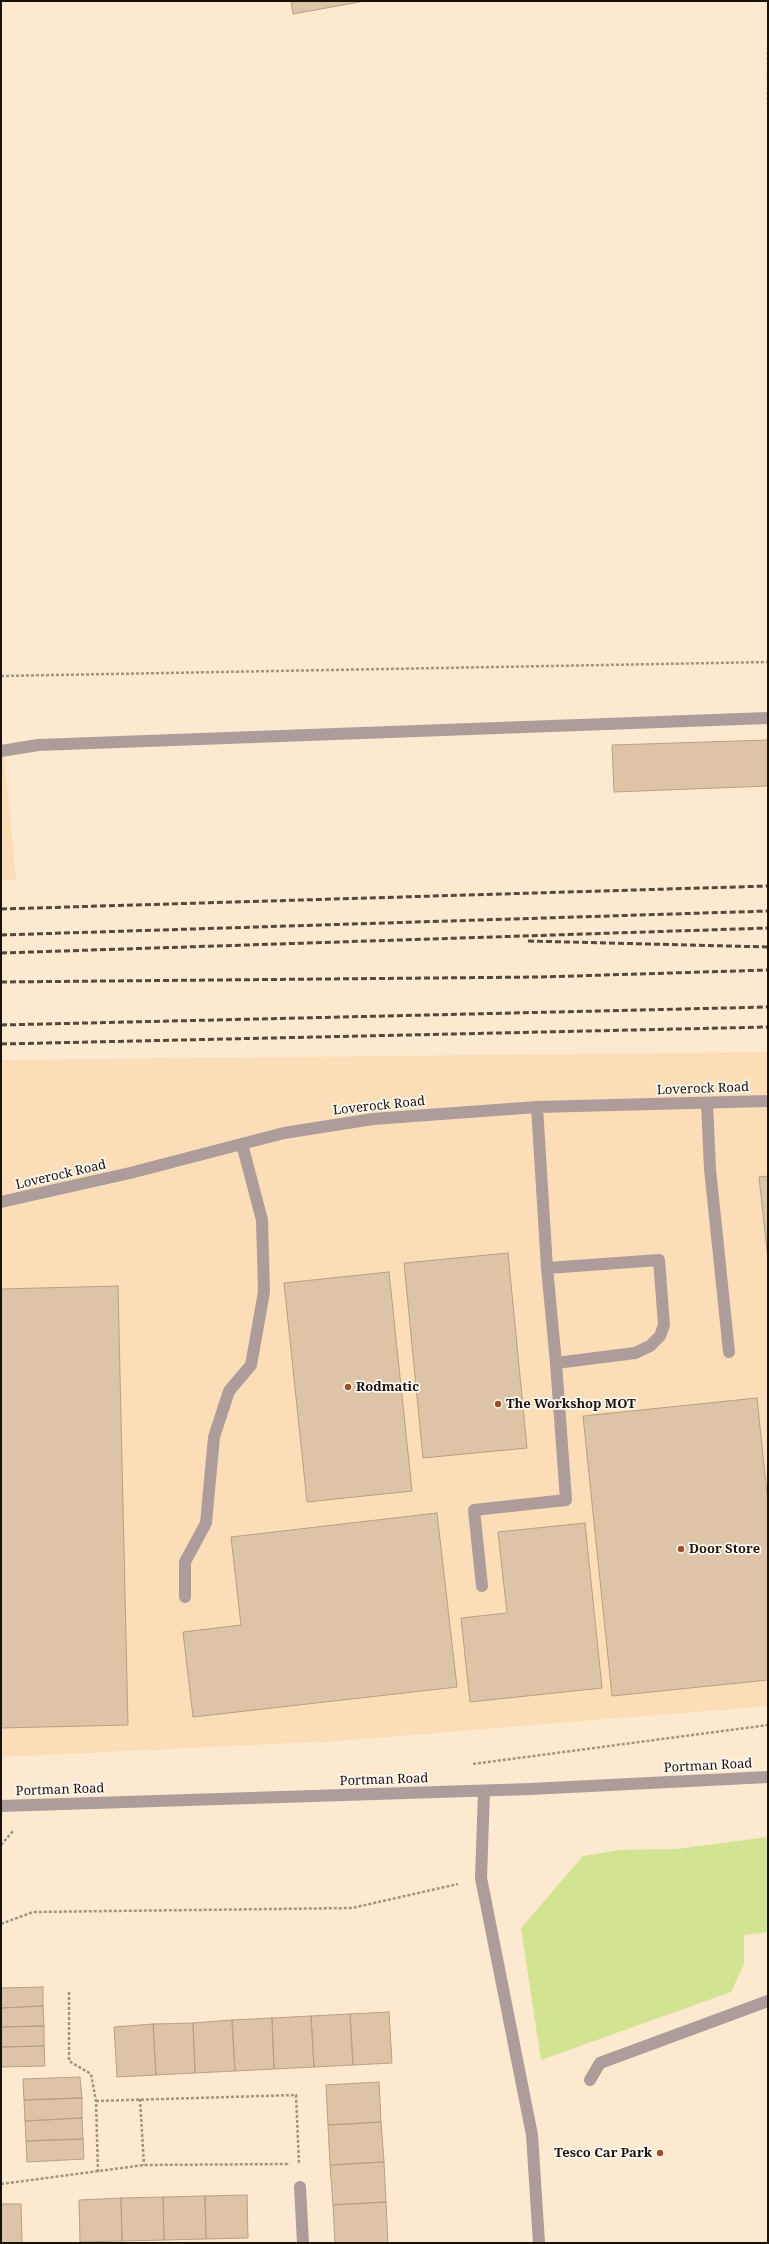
<!DOCTYPE html>
<html>
<head>
<meta charset="utf-8">
<style>
  body { margin:0 }
  #map { position:relative; width:769px; height:2244px; overflow:hidden; background:#fde9d0; font-family:"Noto Serif",serif }
  canvas { display:block }
  .frame { position:absolute; inset:0; border:2px solid #1a1107; pointer-events:none }
</style>
</head>
<body>
<div id="map">
<canvas width="769" height="2244"></canvas>
<div class="frame"></div>
</div>
<script>
const c = document.querySelector('canvas').getContext('2d');
c.lineJoin = 'round';
function fill(path, color) { c.fillStyle = color; c.fill(path, 'evenodd'); }
const shape = rows => new Path2D(rows.map(r => 'M' + r).join(''));
function trace(path, color, width, dash) { c.strokeStyle = color; c.lineWidth = width; c.lineCap = dash ? 'butt' : 'round'; c.setLineDash(dash || []); c.stroke(path); }
function label(font, color, halo, rows, align = 'center') {
  c.font = font + ' "Noto Serif",serif'; c.lineWidth = 3.5; c.setLineDash([]); c.textBaseline = 'middle'; c.strokeStyle = halo; c.fillStyle = color; for (const [text, x, y, turn = 0] of rows) {
    c.save(); c.translate(x, y); c.rotate((+turn || 0) * Math.PI / 180); c.textAlign = isNaN(turn) ? turn : align; if (halo) c.strokeText(text, 0, 0); c.fillText(text, 0, 0); c.restore();
  }
}
fill(shape([
  [1,743,3,743,16,880,1,880],
  [768,1052,768,1706,336,1741,1,1757,1,1060]
]), '#fbddb8');
fill(shape([
  [768,1837,768,1932,744,1935,744,1964,731,1992,541,2060,521,1928,583,1856,620,1850,676,1849]
]), '#d2e392');
const building = shape([
  [291,1,365,1,293,14,291,1],
  [768,740,768,786,614,792,612,745,768,740],
  [768,1176,768,1260,759,1177,768,1176],
  [508,1253,527,1448,423,1458,404,1263,508,1253],
  [389,1272,412,1491,307,1502,284,1283,389,1272],
  [118,1286,128,1725,1,1728,1,1289,118,1286],
  [757,1398,768,1504,768,1680,612,1696,583,1416,757,1398],
  [437,1513,457,1687,193,1717,183,1632,241,1625,231,1537,437,1513],
  [585,1523,602,1688,470,1702,461,1618,507,1613,498,1532,585,1523],
  [43,1987,43,2006,1,2008,1,1988,43,1987],
  [43,2006,44,2026,1,2027,1,2008,43,2006],
  [389,2012,392,2063,353,2065,350,2014,389,2012],
  [350,2014,353,2065,314,2067,311,2016,350,2014],
  [311,2016,314,2067,274,2069,272,2018,311,2016],
  [272,2018,274,2069,235,2071,232,2020,272,2018],
  [232,2020,235,2071,195,2073,193,2023,232,2020],
  [193,2023,195,2073,156,2075,153,2024,193,2023],
  [153,2024,156,2075,117,2077,114,2027,153,2024],
  [44,2026,44,2046,1,2047,1,2027,44,2026],
  [44,2046,45,2066,1,2067,1,2047,44,2046],
  [80,2077,82,2098,24,2100,23,2079,80,2077],
  [379,2082,381,2122,328,2125,326,2085,379,2082],
  [82,2098,82,2118,25,2121,24,2100,82,2098],
  [82,2118,83,2139,26,2141,25,2121,82,2118],
  [381,2122,384,2162,330,2165,328,2125,381,2122],
  [83,2139,84,2159,27,2162,26,2141,83,2139],
  [384,2162,386,2202,333,2205,330,2165,384,2162],
  [247,2195,248,2238,206,2239,205,2196,247,2195],
  [205,2196,206,2239,164,2240,163,2197,205,2196],
  [163,2197,164,2240,122,2241,121,2198,163,2197],
  [121,2198,122,2241,80,2242,79,2200,121,2198],
  [386,2202,388,2243,335,2243,333,2205,386,2202],
  [1,2204,21,2204,22,2243,1,2243,1,2204]
]);
fill(building, '#dec4a7');
trace(building, '#b8a083', 1);
trace(shape([
  [768,47,768,106],
  [1,676,768,662],
  [473,1764,768,1725],
  [1,1845,13,1831],
  [1,1924,33,1912,352,1908,458,1884],
  [69,1992,69,2061,91,2074,96,2101,98,2172],
  [140,2099,144,2165],
  [96,2101,296,2095,299,2164],
  [1,2184,144,2165,290,2164]
]), '#a39481', 2.5, [3, 2]);
trace(shape([
  [1,751,38,745,768,718],
  [707,1103,710,1169,729,1352],
  [1,1202,130,1173,284,1133,373,1119,537,1107,768,1101],
  [547,1268,659,1260,664,1325,660,1336,650,1346,635,1353,556,1363],
  [482,1586,474,1510,566,1500,556,1363,547,1268,537,1107],
  [185,1597,185,1562,206,1523,214,1437,229,1391,251,1365,264,1292,262,1220,242,1144],
  [484,1791,481,1878,532,2135,539,2243],
  [1,1806,531,1789,768,1777],
  [590,2080,600,2063,768,2001],
  [300,2187,303,2243]
]), '#ae9c9a', 12);
trace(shape([
  [1,909,768,886],
  [1,935,768,911],
  [528,941,768,947],
  [1,953,768,928],
  [1,982,541,977,768,970],
  [1,1025,768,1007],
  [1,1044,768,1027]
]), '#55493b', 3, [6, 3]);
for (const [x, y, r, color] of [
  [348,1387,4,"#99522b"],
  [498,1404,4,"#99522b"],
  [681,1549,4,"#99522b"],
  [660,2153,4,"#99522b"]
]) { const dot = new Path2D(); dot.arc(x, y, r, 0, 2 * Math.PI); c.fillStyle = color; c.fill(dot); trace(dot, '#fef9f3', 1.5); }
label('13px', '#1a1107', '#fef9f3', [
  ["Loverock Road",703,1089,-2],
  ["Loverock Road",379,1106,-6],
  ["Loverock Road",61,1175,-13],
  ["Portman Road",708,1766,-3],
  ["Portman Road",384,1780,-2],
  ["Portman Road",60,1790,-2]
]);
label('bold 13px', '#1a1107', '#fef9f3', [
  ["Rodmatic",356,1387],
  ["The Workshop MOT",506,1404],
  ["Door Store",689,1549],
  ["Tesco Car Park",652,2153,"right"]
], 'left');
</script>
</body>
</html>
